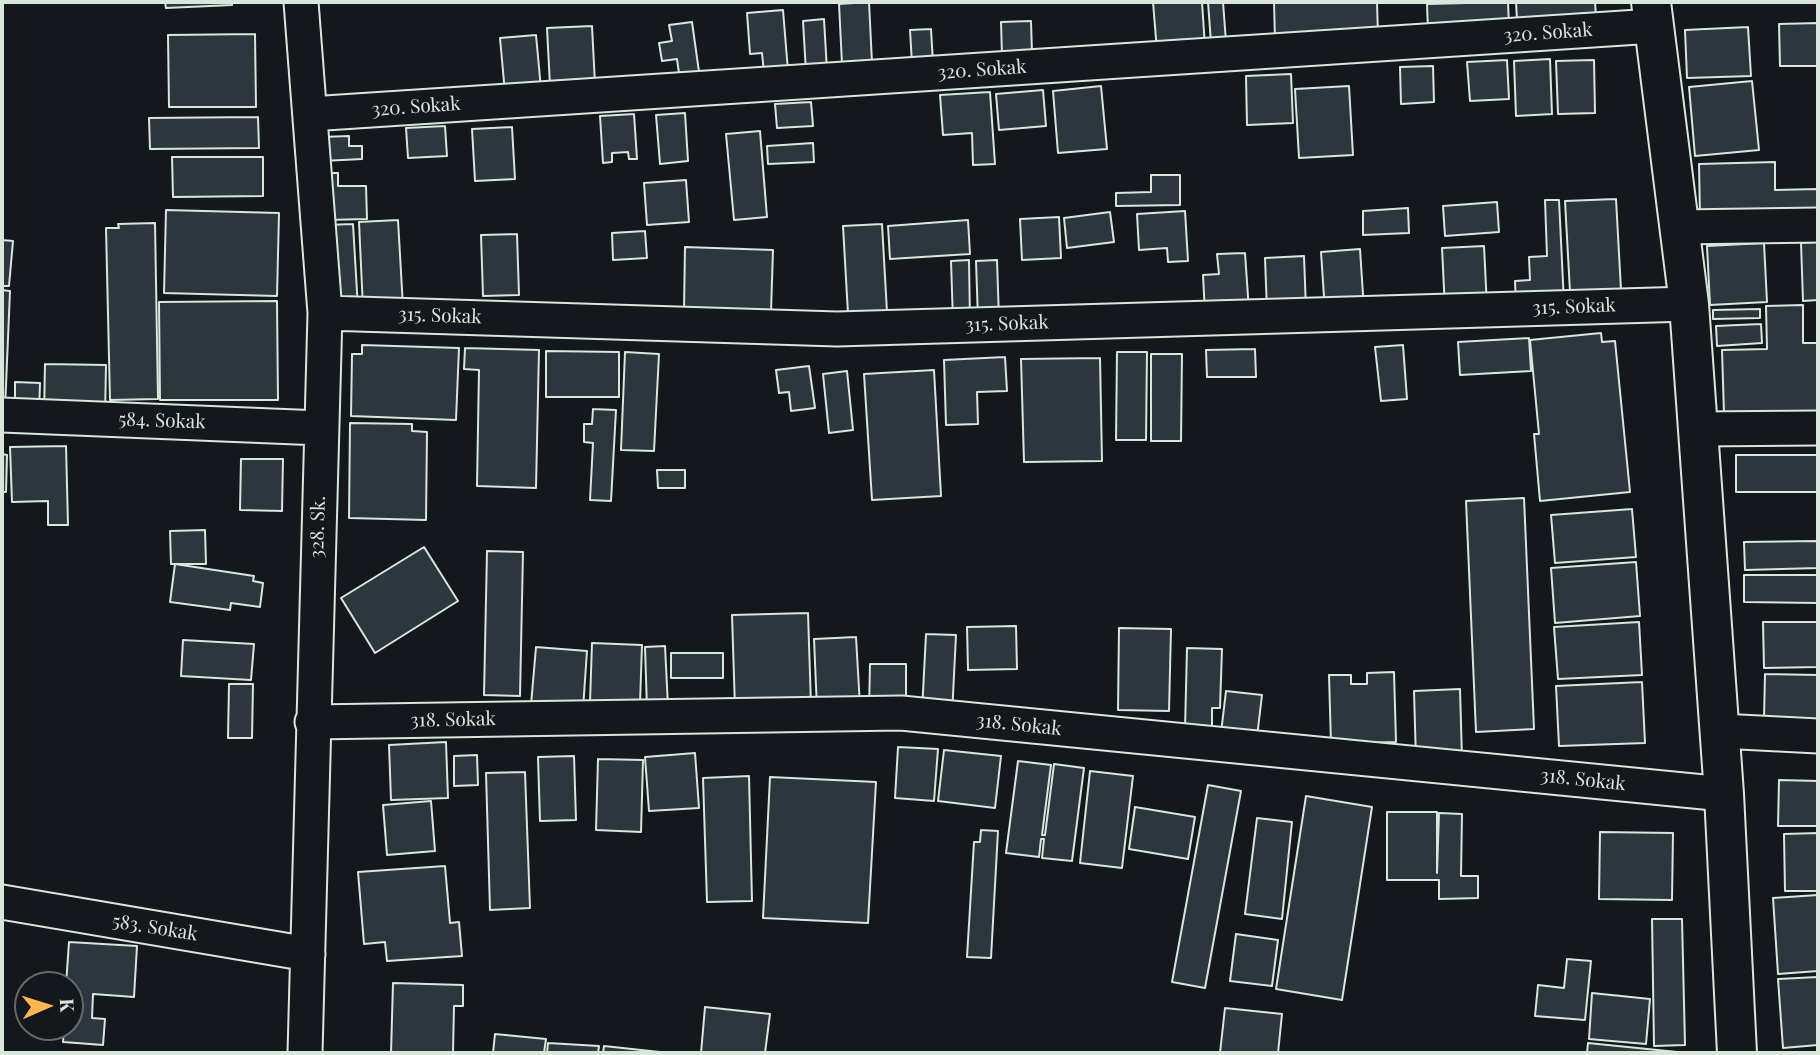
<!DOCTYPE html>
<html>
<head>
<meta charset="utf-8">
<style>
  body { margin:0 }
  #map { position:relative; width:1820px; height:1055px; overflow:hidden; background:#14181c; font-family:"Playfair Display",serif }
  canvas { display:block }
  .frame { position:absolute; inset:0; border:4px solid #d8e6dc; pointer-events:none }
  .north { position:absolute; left:14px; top:971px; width:70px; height:70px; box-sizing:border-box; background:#14181c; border:2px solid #626a69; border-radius:50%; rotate:87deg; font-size:19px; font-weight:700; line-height:28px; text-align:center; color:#d8e6dc }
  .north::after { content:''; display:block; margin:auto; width:24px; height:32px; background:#ffb74d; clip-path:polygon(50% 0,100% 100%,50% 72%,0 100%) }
</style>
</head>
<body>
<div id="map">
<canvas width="1820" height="1055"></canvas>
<div class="frame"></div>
<div class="north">K</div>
</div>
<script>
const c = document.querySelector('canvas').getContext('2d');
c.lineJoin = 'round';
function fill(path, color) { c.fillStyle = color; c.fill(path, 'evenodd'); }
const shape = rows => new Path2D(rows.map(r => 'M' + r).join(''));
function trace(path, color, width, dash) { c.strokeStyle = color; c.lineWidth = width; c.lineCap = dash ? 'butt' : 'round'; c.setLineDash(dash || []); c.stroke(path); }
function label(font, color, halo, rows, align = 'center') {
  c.font = font + ' "Playfair Display",serif'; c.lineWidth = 5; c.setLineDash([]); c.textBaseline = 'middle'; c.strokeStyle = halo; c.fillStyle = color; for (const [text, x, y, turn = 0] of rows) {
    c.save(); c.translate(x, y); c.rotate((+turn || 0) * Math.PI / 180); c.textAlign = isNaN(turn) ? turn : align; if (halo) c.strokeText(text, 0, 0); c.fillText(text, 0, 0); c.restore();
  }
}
const building = shape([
  [165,2,232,2,232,5,166,8,165,2],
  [869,2,872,63,842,64,839,4,869,2],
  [1153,2,1202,2,1205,47,1157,51,1153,2],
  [1208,2,1223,2,1226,42,1211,43,1208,2],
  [1274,2,1377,2,1378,36,1275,40,1274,2],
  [1508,2,1509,27,1428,31,1427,4,1508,2],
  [1516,2,1595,2,1596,16,1517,20,1516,2],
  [783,10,788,71,764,73,762,53,750,54,747,13,783,10],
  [824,19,827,71,806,72,803,21,824,19],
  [1031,21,1032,54,1002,56,1001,22,1031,21],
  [692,22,700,79,680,81,677,59,662,61,659,43,672,41,669,25,692,22],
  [1818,23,1818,66,1780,66,1779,24,1818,23],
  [592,26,595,84,550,86,547,28,592,26],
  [1748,27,1751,76,1687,78,1685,30,1748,27],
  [931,29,933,63,912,64,910,30,931,29],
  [255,34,256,107,169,107,168,35,255,34],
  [536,35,541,89,505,93,500,38,536,35],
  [1550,59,1552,114,1516,116,1514,61,1550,59],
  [1507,60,1509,99,1470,101,1467,62,1507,60],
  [1594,60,1595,113,1558,114,1556,61,1594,60],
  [1433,66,1434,102,1401,104,1400,67,1433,66],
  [1291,74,1293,123,1247,125,1246,76,1291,74],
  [1752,81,1759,150,1695,156,1689,87,1752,81],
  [1101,86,1107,149,1058,153,1053,91,1101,86],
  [1349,86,1353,155,1299,158,1295,89,1349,86],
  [1043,90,1046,126,999,130,996,94,1043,90],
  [990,92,995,164,973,165,972,133,943,135,940,95,990,92],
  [811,102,813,126,777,128,775,104,811,102],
  [685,113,688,161,660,164,656,115,685,113],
  [634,114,637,159,629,159,628,152,612,153,612,162,603,163,600,116,634,114],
  [258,117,259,148,150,149,149,118,258,117],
  [445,126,447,156,408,158,406,128,445,126],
  [512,127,515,179,475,181,472,129,512,127],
  [760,131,767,217,734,220,726,134,760,131],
  [349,136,349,146,362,146,362,159,323,161,322,137,349,136],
  [813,143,814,162,768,164,767,146,813,143],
  [172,157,263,157,263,196,173,197,172,157],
  [1775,162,1775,190,1818,189,1818,213,1700,215,1699,164,1775,162],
  [324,173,338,173,338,186,366,186,367,219,326,220,324,173],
  [1151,175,1180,175,1180,205,1116,206,1116,193,1151,192,1151,175],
  [686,180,689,222,647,225,644,183,686,180],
  [1616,199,1621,290,1570,292,1565,201,1616,199],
  [1545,200,1559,200,1564,303,1516,305,1515,281,1530,280,1529,257,1547,256,1545,200],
  [1497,202,1499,232,1445,236,1443,206,1497,202],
  [1408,208,1409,233,1363,235,1363,211,1408,208],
  [166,210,279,213,277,296,164,293,166,210],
  [1185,211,1188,261,1168,262,1167,248,1139,250,1137,214,1185,211],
  [1110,212,1114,242,1067,248,1064,218,1110,212],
  [1059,217,1061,258,1022,260,1020,219,1059,217],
  [398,220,403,307,363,309,359,222,398,220],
  [968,220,970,254,890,259,888,226,968,220],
  [155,223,158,399,110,400,106,228,119,228,118,224,155,223],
  [353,224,358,309,331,310,326,225,353,224],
  [882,224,887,312,848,314,843,226,882,224],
  [645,231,647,258,613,260,612,233,645,231],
  [517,234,519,295,483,296,481,235,517,234],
  [2,240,13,241,9,286,2,286,2,240],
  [1818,242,1818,300,1803,301,1801,243,1818,242],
  [1764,243,1767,302,1710,305,1707,246,1764,243],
  [1484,246,1487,307,1445,309,1442,248,1484,246],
  [685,247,773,250,771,312,684,310,685,247],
  [1360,249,1364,310,1325,312,1321,252,1360,249],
  [1245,253,1249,311,1205,313,1203,275,1219,274,1217,254,1245,253],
  [1304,256,1306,309,1267,311,1265,258,1304,256],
  [969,260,970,321,953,321,951,261,969,260],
  [997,260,999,319,978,320,976,261,997,260],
  [2,290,10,291,5,409,2,409,2,290],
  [277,301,278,400,160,400,159,302,277,301],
  [1803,305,1803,343,1818,343,1818,411,1724,414,1722,350,1767,349,1766,306,1803,305],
  [1760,309,1760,318,1713,319,1713,310,1760,309],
  [1761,324,1762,343,1717,346,1716,326,1761,324],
  [1601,333,1602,342,1615,341,1630,492,1540,501,1534,434,1539,434,1530,340,1601,333],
  [1529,338,1531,371,1460,375,1458,342,1529,338],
  [362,345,459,348,456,420,351,416,352,354,362,354,362,345],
  [1403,345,1407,399,1381,401,1375,347,1403,345],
  [465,348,539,350,536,488,477,486,479,370,464,369,465,348],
  [1255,349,1256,377,1207,377,1206,350,1255,349],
  [546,351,619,352,619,397,546,397,546,351],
  [625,352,659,354,654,451,621,450,625,352],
  [1117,352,1147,352,1146,440,1116,440,1117,352],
  [1151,354,1182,354,1181,441,1151,441,1151,354],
  [1005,357,1007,391,977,392,978,424,946,425,944,360,1005,357],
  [1100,358,1102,461,1024,462,1021,359,1100,358],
  [45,364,106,365,105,417,44,415,45,364],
  [809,366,815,408,791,411,789,392,779,393,776,370,809,366],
  [934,370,941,496,872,500,864,374,934,370],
  [847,371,853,430,829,433,823,374,847,371],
  [15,382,40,383,39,414,15,414,15,382],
  [593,409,616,410,611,501,590,500,593,443,584,442,584,424,592,424,593,409],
  [350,423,412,424,412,431,427,432,426,520,349,518,350,423],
  [66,446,68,525,48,525,48,501,12,502,10,447,66,446],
  [2,454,7,455,6,492,2,492,2,454],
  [1736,455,1818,455,1818,492,1736,492,1736,455],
  [241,459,283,459,282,511,240,510,241,459],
  [657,470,685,470,685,488,658,488,657,470],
  [1524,498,1534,729,1476,732,1466,501,1524,498],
  [1632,509,1636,557,1555,563,1551,515,1632,509],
  [205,530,206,564,171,564,170,531,205,530],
  [1818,541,1818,568,1745,570,1744,542,1818,541],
  [424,547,458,601,375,653,341,598,424,547],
  [487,551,523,552,520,696,484,695,487,551],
  [1636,562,1640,616,1555,623,1551,568,1636,562],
  [175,564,254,576,253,581,263,583,260,607,231,603,230,610,170,602,175,564],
  [1744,575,1818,575,1818,603,1744,602,1744,575],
  [808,613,811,705,735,708,732,615,808,613],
  [1639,622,1642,675,1558,679,1554,627,1639,622],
  [1763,622,1818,622,1818,667,1764,668,1763,622],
  [1016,626,1017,669,968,670,967,627,1016,626],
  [1119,628,1171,629,1169,711,1118,710,1119,628],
  [926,634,956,635,952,715,922,712,926,634],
  [856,637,860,706,817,709,814,639,856,637],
  [183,640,254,644,251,680,181,676,183,640],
  [592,643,642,645,640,704,590,702,592,643],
  [665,646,668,706,647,708,645,647,665,646],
  [536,647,587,651,583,709,531,705,536,647],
  [1187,648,1222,649,1220,708,1212,708,1212,729,1185,729,1187,648],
  [671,653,723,653,723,678,671,678,671,653],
  [870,664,906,664,906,709,869,709,870,664],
  [1394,672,1396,742,1331,744,1329,675,1351,675,1351,684,1367,684,1367,673,1394,672],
  [1765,674,1818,675,1818,719,1764,718,1765,674],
  [1642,682,1645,743,1559,746,1556,686,1642,682],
  [229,684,253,684,252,738,228,738,229,684],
  [1460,689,1462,759,1416,761,1414,691,1460,689],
  [1226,691,1262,695,1257,737,1221,733,1226,691],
  [446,742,448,798,391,800,389,745,446,742],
  [898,747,938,749,934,801,895,798,898,747],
  [944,750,1001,756,995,808,938,801,944,750],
  [695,753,699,808,649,811,645,757,695,753],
  [477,755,478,785,454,786,454,756,477,755],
  [574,756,576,820,540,821,538,757,574,756],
  [598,759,643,760,641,832,596,830,598,759],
  [1018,761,1051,765,1042,835,1045,835,1054,764,1084,768,1072,861,1042,858,1044,839,1041,839,1039,857,1006,853,1018,761],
  [1090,771,1133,776,1122,868,1080,863,1090,771],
  [525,772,530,908,490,910,486,773,525,772],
  [749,776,752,901,707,902,703,778,749,776],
  [770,777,876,782,868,923,763,918,770,777],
  [1779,780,1818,781,1818,826,1778,826,1779,780],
  [1208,785,1241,791,1205,988,1172,982,1208,785],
  [1306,796,1372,807,1342,1000,1276,989,1306,796],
  [431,801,435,851,387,855,383,805,431,801],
  [1135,807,1195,817,1188,859,1129,849,1135,807],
  [1387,812,1437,812,1437,873,1439,813,1462,814,1461,876,1478,876,1478,898,1439,899,1439,880,1387,880,1387,812],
  [1257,818,1292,822,1282,919,1245,914,1257,818],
  [981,830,998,831,991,958,967,957,974,842,980,842,981,830],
  [1600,832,1673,833,1672,900,1599,899,1600,832],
  [1818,833,1818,891,1785,891,1784,834,1818,833],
  [445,866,450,923,459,922,462,956,387,961,385,942,364,944,358,872,445,866],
  [1818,895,1818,971,1778,974,1773,898,1818,895],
  [1652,919,1682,919,1685,1045,1654,1046,1652,919],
  [1236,934,1278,940,1272,986,1230,981,1236,934],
  [69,942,137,946,134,997,93,994,92,1018,105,1019,103,1045,63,1042,64,1027,70,1027,70,985,66,985,69,942],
  [1567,959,1591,961,1585,1020,1535,1016,1538,985,1564,988,1567,959],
  [1818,977,1818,1045,1783,1048,1778,979,1818,977],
  [393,983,463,985,463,1006,454,1006,453,1053,391,1053,393,983],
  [1592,993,1650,999,1646,1044,1589,1039,1592,993],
  [705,1007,770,1014,765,1053,701,1053,705,1007],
  [1225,1008,1282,1014,1278,1053,1220,1053,1225,1008],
  [495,1034,546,1039,544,1053,493,1053,495,1034],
  [548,1043,599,1046,598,1053,547,1053,548,1043],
  [1588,1043,1687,1053,1587,1053,1588,1043],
  [604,1046,669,1053,603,1053,604,1046]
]);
fill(building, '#2c363c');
trace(building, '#d8e6dc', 2);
const street = shape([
  [301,2,325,313,305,1053],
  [310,114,1654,26],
  [1679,227,1818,225],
  [325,313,837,329,1689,304],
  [2,415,321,428],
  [1698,429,1818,428],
  [312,722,901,713,1724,794],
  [1720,731,1818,736],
  [2,902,308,954]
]);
const secondary = shape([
  [1651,2,1689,304,1724,794,1737,1053]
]);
trace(street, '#d8e6dc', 37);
trace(secondary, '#d8e6dc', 42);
trace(street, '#14181c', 33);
trace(secondary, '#14181c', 38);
label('19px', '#d8e6dc', '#14181c', [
  ["320. Sokak",1548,33,-4],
  ["320. Sokak",982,70,-4],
  ["320. Sokak",416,107,-4],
  ["315. Sokak",1574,307,-2],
  ["315. Sokak",440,316,2],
  ["315. Sokak",1007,324,-2],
  ["584. Sokak",162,421,2],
  ["328. Sk.",318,527,-88],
  ["318. Sokak",453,720,-1],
  ["318. Sokak",1019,725,6],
  ["318. Sokak",1583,780,6],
  ["583. Sokak",155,928,9]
]);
</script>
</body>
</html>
